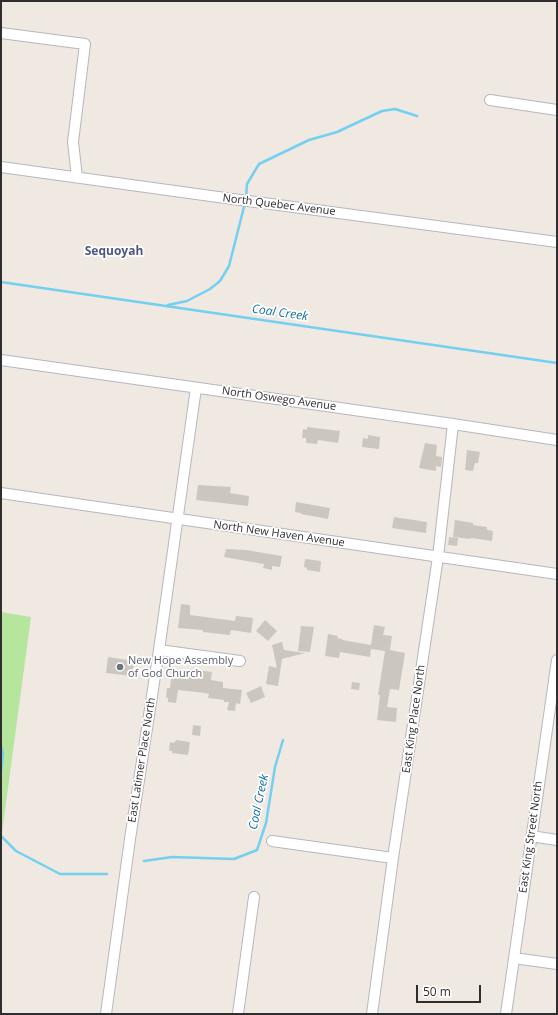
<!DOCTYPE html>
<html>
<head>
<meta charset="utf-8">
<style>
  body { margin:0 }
  #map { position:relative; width:558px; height:1015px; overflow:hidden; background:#efe9e1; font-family:"Open Sans",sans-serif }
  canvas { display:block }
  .frame { position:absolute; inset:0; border:2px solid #2e2e2e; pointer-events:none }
  .scale { position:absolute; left:416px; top:985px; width:65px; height:18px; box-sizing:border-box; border:2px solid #2e2e2e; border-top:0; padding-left:5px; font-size:12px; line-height:14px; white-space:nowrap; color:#2e2e2e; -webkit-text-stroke:3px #fff; paint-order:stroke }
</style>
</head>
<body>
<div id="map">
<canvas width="558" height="1015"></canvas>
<div class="frame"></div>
<div class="scale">50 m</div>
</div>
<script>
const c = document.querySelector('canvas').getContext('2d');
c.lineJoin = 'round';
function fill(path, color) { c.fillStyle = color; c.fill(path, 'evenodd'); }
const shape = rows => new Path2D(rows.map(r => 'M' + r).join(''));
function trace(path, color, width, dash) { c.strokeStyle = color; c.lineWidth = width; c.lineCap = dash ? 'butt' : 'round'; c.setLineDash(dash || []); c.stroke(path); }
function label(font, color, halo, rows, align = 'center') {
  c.font = font + ' "Open Sans",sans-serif'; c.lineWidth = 3.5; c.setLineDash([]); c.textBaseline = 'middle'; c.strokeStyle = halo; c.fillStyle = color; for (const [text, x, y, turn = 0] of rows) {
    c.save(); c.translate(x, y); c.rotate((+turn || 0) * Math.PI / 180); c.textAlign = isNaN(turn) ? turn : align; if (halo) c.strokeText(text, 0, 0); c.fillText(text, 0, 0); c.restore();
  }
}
fill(shape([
  [1,612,31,617,1,840]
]), '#b6e59e');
trace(shape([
  [246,198,247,184,259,164,309,140,337,132,382,111,395,109,417,116],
  [1,282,557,363],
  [168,305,187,301,210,289,220,281,229,266,245,203],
  [1,746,3,753,1,771],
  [1,836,16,851,60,874,107,874],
  [144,861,172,857,234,859,257,850,266,823,275,767,283,740]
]), '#75cff0', 2.5);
fill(shape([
  [307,427,340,431,338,443,318,440,317,444,306,443,306,438,302,438,303,429,307,430],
  [368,435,380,437,379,449,362,447,363,438,368,439],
  [425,443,437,445,436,456,442,457,441,467,436,466,436,471,419,468],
  [467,450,480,452,478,463,475,463,473,471,465,470],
  [198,485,231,487,230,493,249,496,248,506,196,500],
  [296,502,330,508,328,519,301,514,301,513,295,512],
  [394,517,427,522,426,533,392,528],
  [455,520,473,523,473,525,487,527,487,530,493,531,492,541,471,538,471,539,453,537],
  [449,537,458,538,457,546,448,545],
  [226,549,246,550,282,556,280,567,272,566,272,570,263,568,264,564,224,557],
  [305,559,321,561,320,572,307,570,307,568,304,567],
  [181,604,190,605,190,615,235,621,236,616,253,618,251,633,231,630,230,635,203,632,203,630,178,628],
  [265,620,277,631,268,641,256,631],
  [374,625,385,627,383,635,392,636,390,650,405,653,399,690,390,689,387,707,397,708,396,722,377,720,380,695,378,695,385,651,371,649,370,657,340,652,339,658,325,656,328,634,338,636,337,638,342,639,342,640,371,645],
  [301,626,314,627,310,652,298,651],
  [282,642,284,650,305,653,282,659,278,686,266,684,269,666,277,668,272,645],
  [108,657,134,661,132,676,106,673],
  [189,669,212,672,211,680,223,682,223,688,242,690,240,704,236,703,235,711,227,710,229,702,224,702,224,700,208,698,209,694,205,693,178,690,176,703,168,702,168,698,166,697,167,688,170,688,172,672,188,674],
  [352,682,360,683,359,690,351,689],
  [261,686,265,697,251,703,246,693],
  [193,725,201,726,200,736,192,735],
  [177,740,190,742,188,755,172,753,172,751,169,751,170,742,173,743]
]), '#cbc7bf');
const street = shape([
  [1,33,85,44,73,142,77,177],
  [490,100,557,110],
  [1,167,218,197,557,242],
  [1,360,453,424,557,440],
  [1,493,557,574],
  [159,650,240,661],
  [531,836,557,840],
  [272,841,393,858],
  [514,958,557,964],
  [106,1014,130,839,159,650,196,388],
  [238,1014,254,897],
  [372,1014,393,858,438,557,453,424],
  [506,1014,557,660]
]);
trace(street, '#b4b7c1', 12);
trace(street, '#fff', 10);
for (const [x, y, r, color] of [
  [120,667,4,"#6b7280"]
]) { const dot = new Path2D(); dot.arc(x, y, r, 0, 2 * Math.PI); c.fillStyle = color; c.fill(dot); trace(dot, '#fff', 1.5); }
label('11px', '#2e2e2e', '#fff', [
  ["North Quebec Avenue",279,205,7],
  ["North Oswego Avenue",279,399,8],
  ["North New Haven Avenue",279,534,8],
  ["East King Place North",414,719,-82],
  ["East Latimer Place North",142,760,-81],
  ["East King Street North",531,837,-82]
]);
label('11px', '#5b616d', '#fff', [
  ["New Hope Assembly",128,661],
  ["of God Church",128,674]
], 'left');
label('bold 12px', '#4d5680', '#fff', [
  ["Sequoyah",114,252]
]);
label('italic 12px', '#0d6fa3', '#fff', [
  ["Coal Creek",280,313,8],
  ["Coal Creek",259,802,-78]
]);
</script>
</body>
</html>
